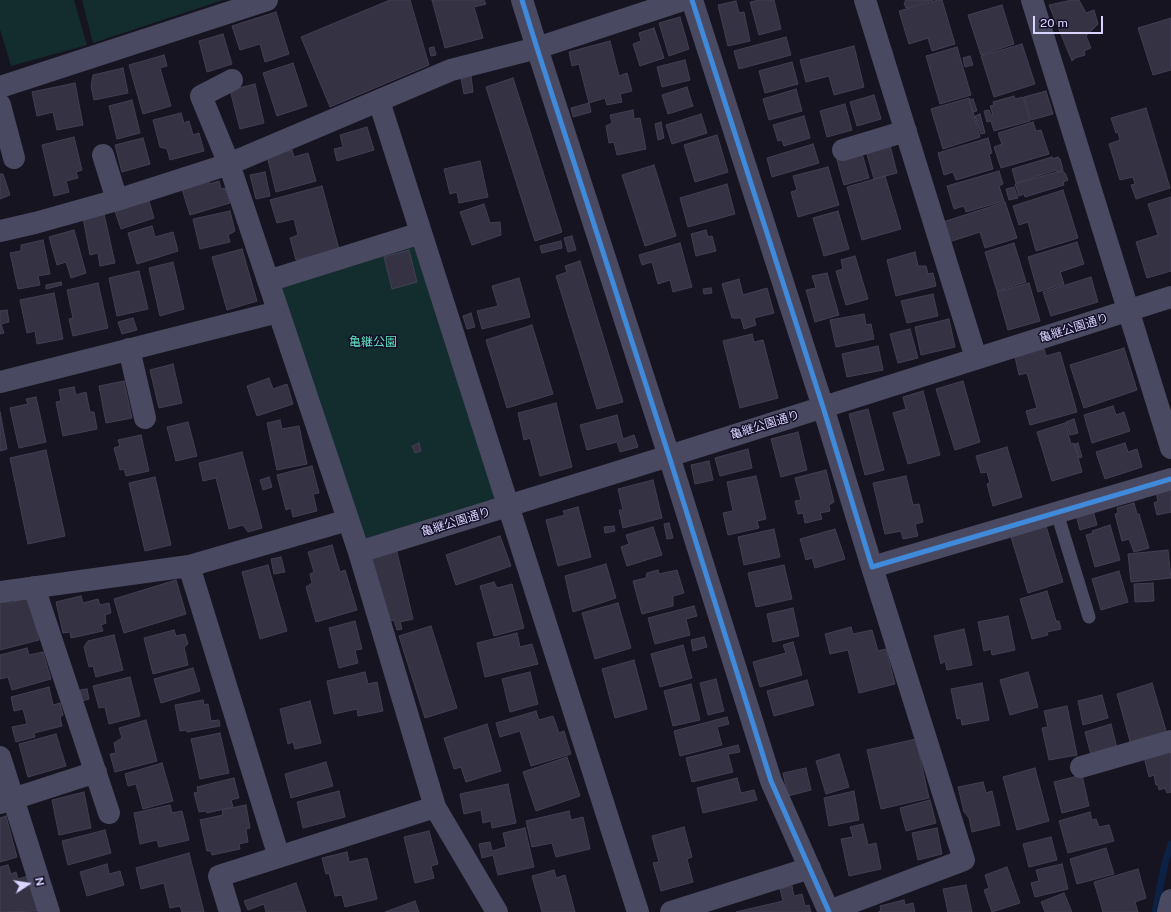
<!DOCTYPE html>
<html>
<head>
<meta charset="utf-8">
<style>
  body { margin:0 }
  #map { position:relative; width:1171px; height:912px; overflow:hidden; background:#161421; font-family:"Public Sans",sans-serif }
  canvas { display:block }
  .north { position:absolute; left:8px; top:864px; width:40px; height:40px; -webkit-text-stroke:3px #130f26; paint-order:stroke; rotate:78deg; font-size:11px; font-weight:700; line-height:16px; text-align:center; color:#d9d4ff }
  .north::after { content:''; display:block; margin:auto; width:14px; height:18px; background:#d9d4ff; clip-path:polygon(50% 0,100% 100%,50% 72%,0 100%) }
  .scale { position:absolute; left:1033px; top:16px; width:70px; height:18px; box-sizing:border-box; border:2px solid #d9d4ff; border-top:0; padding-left:5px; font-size:12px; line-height:14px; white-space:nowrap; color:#d9d4ff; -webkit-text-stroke:3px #130f26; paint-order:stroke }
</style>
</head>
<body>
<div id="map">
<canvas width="1171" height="912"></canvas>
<div class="north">N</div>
<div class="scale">20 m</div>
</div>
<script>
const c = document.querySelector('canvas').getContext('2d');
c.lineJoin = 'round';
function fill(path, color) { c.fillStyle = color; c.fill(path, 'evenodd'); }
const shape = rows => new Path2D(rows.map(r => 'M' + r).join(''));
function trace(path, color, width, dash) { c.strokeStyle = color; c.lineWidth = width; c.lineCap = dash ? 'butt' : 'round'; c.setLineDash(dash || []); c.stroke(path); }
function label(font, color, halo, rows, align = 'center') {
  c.font = font + ' "Public Sans","Noto Sans JP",sans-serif'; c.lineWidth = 3; c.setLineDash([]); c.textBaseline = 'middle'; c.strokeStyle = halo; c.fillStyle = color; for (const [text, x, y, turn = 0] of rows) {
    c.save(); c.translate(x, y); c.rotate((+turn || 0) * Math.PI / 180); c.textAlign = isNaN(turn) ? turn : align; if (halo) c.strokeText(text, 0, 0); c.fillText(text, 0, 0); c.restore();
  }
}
fill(shape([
  [0,0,74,0,87,45,11,66,0,29],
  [82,0,223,0,93,43],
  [418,243,500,501,363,543,277,285]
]), '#132c2d');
trace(shape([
  [1155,912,1165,863,1171,844]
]), '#0d2144', 7);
const building = shape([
  [390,0,410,0,429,65,330,107,301,37,390,0],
  [432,0,484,0,486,4,474,7,483,38,445,48,432,0],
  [760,0,774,0,781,29,759,35,750,2,760,0],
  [906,0,933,0,906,8,904,3,906,0],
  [938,0,942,0,955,44,932,51,928,38,909,44,899,11,938,0],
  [1072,0,1079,0,1086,13,1094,10,1098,24,1086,36,1091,48,1084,51,1085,55,1075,58,1072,61,1049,5,1072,0],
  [736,1,739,13,744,12,750,41,728,46,718,5,736,1],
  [1002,5,1014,44,981,55,968,15,1002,5],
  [276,12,289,54,265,62,260,44,240,50,232,26,276,12],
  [680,17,689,49,669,56,659,23,680,17],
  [1171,18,1171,70,1153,75,1138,28,1171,18],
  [654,28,664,58,640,66,633,44,641,41,639,33,654,28],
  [223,34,232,64,207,72,199,41,223,34],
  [786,37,791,55,739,69,734,51,786,37],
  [610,41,619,76,627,73,632,91,620,94,622,102,607,105,605,98,589,103,579,64,572,66,569,52,610,41],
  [1022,44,1035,84,994,97,981,56,1022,44],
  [854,46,864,87,834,95,829,76,806,82,800,60,854,46],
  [434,47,436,55,431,56,429,48,434,47],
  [957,47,971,95,940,104,926,56,957,47],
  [164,55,167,66,160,68,171,106,143,114,129,65,164,55],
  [970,56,973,65,965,67,963,58,970,56],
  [685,60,690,80,662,87,657,67,685,60],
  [792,62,798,84,765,93,759,71,792,62],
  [293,63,307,106,277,116,263,73,293,63],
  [123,68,128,93,94,100,91,86,93,75,123,68],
  [471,76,473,92,464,94,461,78,471,76],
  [513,78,562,232,535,241,486,87,513,78],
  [75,83,83,125,57,130,53,112,37,116,32,92,75,83],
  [255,84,264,123,240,129,230,90,255,84],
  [687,87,693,106,668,114,662,95,687,87],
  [796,89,802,111,769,120,763,99,796,89],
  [1046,91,1053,114,1031,120,1024,97,1046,91],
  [874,95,881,119,857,126,850,102,874,95],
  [1014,96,1015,99,1023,97,1030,121,994,131,991,121,987,122,984,111,989,110,991,115,993,115,990,106,994,105,993,102,1014,96],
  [969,98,980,137,943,149,931,109,969,98],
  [973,99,977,111,973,112,969,100,973,99],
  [132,100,140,133,117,139,109,106,132,100],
  [589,103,591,112,573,117,571,108,589,103],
  [845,104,852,130,827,137,820,111,845,104],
  [1146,108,1170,188,1136,199,1131,185,1135,184,1133,177,1120,180,1109,144,1120,140,1118,132,1116,133,1111,118,1146,108],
  [633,110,634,119,640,118,646,149,617,155,614,142,609,143,606,126,612,123,610,115,633,110],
  [181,113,184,123,189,121,193,135,199,133,204,151,170,160,167,149,160,147,153,120,181,113],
  [701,114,707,133,672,144,666,125,701,114],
  [980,114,985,133,981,134,975,116,980,114],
  [804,116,810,138,784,146,782,140,778,141,773,125,804,116],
  [661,122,664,138,658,140,655,124,661,122],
  [1033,122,1036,131,1041,130,1049,154,1001,168,994,147,1002,144,998,133,1033,122],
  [367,127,374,150,337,161,334,149,343,147,340,135,367,127],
  [717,135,728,172,695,182,684,145,717,135],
  [74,137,82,170,76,172,78,178,66,181,69,192,54,196,42,145,74,137],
  [143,138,150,164,122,172,115,145,143,138],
  [988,138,992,153,989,154,993,169,956,180,953,172,944,175,938,153,988,138],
  [889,141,897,173,874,179,865,147,889,141],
  [813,144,819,163,772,177,767,158,813,144],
  [292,150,294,157,308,153,316,181,276,192,267,156,292,150],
  [861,150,869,178,844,185,836,156,861,150],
  [1052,157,1052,159,1058,157,1060,159,1063,170,1057,172,1056,170,1016,183,1012,169,1052,157],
  [480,161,488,197,459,203,457,192,450,194,444,169,480,161],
  [654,165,676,236,645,246,622,175,654,165],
  [828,167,839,205,798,217,791,192,797,190,793,176,828,167],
  [999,171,1003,184,999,186,1004,201,966,212,964,206,954,209,947,186,999,171],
  [1063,171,1064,173,1065,173,1068,180,1063,182,1064,185,1025,197,1024,194,1019,196,1015,184,1056,172,1056,173,1063,171],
  [265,172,270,196,256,199,250,175,265,172],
  [0,174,3,174,10,195,0,199,0,174],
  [885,176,901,229,862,240,847,187,885,176],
  [209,180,209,184,219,181,221,189,225,188,230,203,190,215,182,189,209,180],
  [727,184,735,214,688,227,680,198,727,184],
  [322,186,339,249,296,260,290,238,298,235,294,219,277,223,270,200,322,186],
  [1014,187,1018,198,1009,200,1006,189,1014,187],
  [1063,190,1078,238,1036,251,1028,222,1019,225,1013,206,1063,190],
  [1171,197,1171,271,1147,278,1136,242,1158,235,1148,204,1171,197],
  [149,201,154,218,121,229,115,211,149,201],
  [1005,202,1017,238,985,248,980,232,949,242,943,222,1005,202],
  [484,204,490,223,500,222,501,235,472,245,460,212,484,204],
  [230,211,235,231,228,235,230,242,200,249,193,219,230,211],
  [838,211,849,249,824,256,813,218,838,211],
  [104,214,115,263,100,266,98,253,90,255,83,218,104,214],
  [152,226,155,237,173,232,178,251,137,264,128,233,152,226],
  [74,230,86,273,71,278,66,262,57,265,49,237,74,230],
  [706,230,708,237,712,236,716,251,696,256,691,234,706,230],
  [572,236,576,250,568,252,564,238,572,236],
  [43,240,50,274,38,276,40,285,18,289,10,253,21,251,21,245,43,240],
  [561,241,562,248,542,253,540,246,561,241],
  [1077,242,1084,264,1060,272,1064,284,1038,292,1028,257,1077,242],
  [680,243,692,287,673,292,670,280,658,284,652,262,642,265,639,255,680,243],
  [1014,243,1026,282,997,291,985,252,1014,243],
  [242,249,257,301,227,310,212,257,242,249],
  [409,250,417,282,392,289,384,257,409,250],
  [915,252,918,266,926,266,928,274,933,273,936,286,896,296,887,260,915,252],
  [855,256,868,299,846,305,836,271,843,269,841,260,855,256],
  [580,261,623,402,597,409,556,276,567,272,565,266,580,261],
  [173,262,184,309,160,316,149,268,173,262],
  [139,271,148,309,117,316,109,278,139,271],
  [827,273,839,315,815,322,806,290,816,288,812,276,827,273],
  [1091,277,1098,302,1051,316,1043,292,1091,277],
  [519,278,530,317,482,329,477,311,498,306,492,286,519,278],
  [739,279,743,295,767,288,774,313,754,318,756,325,744,329,741,318,732,318,722,284,739,279],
  [61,282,62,285,46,289,46,285,61,282],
  [98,283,108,328,73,336,69,319,73,318,67,290,98,283],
  [1029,283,1040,321,1008,330,997,292,1029,283],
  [711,288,712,293,704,294,703,289,711,288],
  [54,293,63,339,37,344,35,331,27,333,20,300,54,293],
  [933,294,938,316,907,323,901,301,933,294],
  [7,310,9,322,1,324,4,333,0,334,0,311,7,310],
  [471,313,475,327,467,329,463,316,471,313],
  [864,314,866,325,871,324,874,339,836,347,830,320,864,314],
  [133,318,137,330,122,334,118,322,133,318],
  [949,319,955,347,921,355,915,327,949,319],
  [532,325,553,394,507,408,486,340,532,325],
  [910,329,918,358,898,363,890,334,910,329],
  [752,334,754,342,763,340,778,398,740,408,723,341,752,334],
  [878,346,883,370,847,377,842,354,878,346],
  [1124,348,1137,390,1084,408,1070,365,1124,348],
  [1044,349,1046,356,1060,352,1077,412,1030,425,1026,411,1037,408,1027,373,1019,375,1015,357,1044,349],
  [173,364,182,403,159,408,150,370,173,364],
  [269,378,273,389,287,384,293,404,257,416,247,386,269,378],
  [124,381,132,418,106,423,99,386,124,381],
  [963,381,980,442,955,450,936,389,963,381],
  [74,387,76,395,86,392,90,412,94,412,97,429,63,436,56,402,61,401,59,390,74,387],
  [923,391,940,455,908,464,893,413,906,409,903,397,923,391],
  [36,397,46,442,19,448,10,408,28,404,26,399,36,397],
  [556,403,572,467,540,476,530,438,524,440,518,413,556,403],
  [1113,406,1116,415,1124,412,1130,431,1092,443,1084,415,1113,406],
  [868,409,884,470,865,475,849,414,868,409],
  [0,412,7,449,0,451,0,412],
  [617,415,623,439,634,435,638,447,620,452,617,442,587,450,580,425,617,415],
  [1074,419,1078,433,1070,435,1066,422,1074,419],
  [280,420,282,429,299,426,307,464,277,470,267,423,280,420],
  [188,422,197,456,176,461,167,427,188,422],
  [1065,423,1071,444,1074,443,1082,472,1052,481,1037,432,1065,423],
  [798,432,807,470,781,477,771,439,798,432],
  [141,435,149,471,126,476,124,469,120,470,114,448,120,446,118,440,141,435],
  [419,443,421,451,415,453,412,446,419,443],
  [1078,443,1082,457,1079,458,1075,444,1078,443],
  [1125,443,1128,452,1137,449,1142,467,1105,479,1096,452,1125,443],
  [1007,447,1022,497,993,506,987,484,990,483,987,472,981,473,976,456,1007,447],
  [748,449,752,468,720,476,715,458,748,449],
  [46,450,65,536,28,544,10,458,46,450],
  [242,452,262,528,248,532,243,525,229,529,216,478,203,481,199,463,242,452],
  [709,461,713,480,695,484,691,465,709,461],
  [312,466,319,493,313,494,317,511,293,517,291,508,286,510,277,475,312,466],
  [826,470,834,502,829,505,830,511,820,513,822,519,805,523,803,513,798,514,795,501,801,500,795,478,826,470],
  [756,476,766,519,757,521,759,528,728,535,723,513,733,511,727,482,756,476],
  [906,476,913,505,919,504,923,522,915,524,918,536,903,539,901,531,885,534,873,483,906,476],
  [155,477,171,545,145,551,129,483,155,477],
  [269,477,272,487,263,490,260,480,269,477],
  [653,480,662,518,623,528,619,510,623,510,618,489,653,480],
  [1171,490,1171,512,1157,515,1154,503,1158,501,1156,493,1171,490],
  [1134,503,1137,514,1139,514,1149,548,1134,552,1129,539,1122,541,1115,514,1118,513,1117,508,1134,503],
  [578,507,591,557,558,566,546,520,565,515,563,511,578,507],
  [1093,510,1097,525,1080,530,1076,515,1093,510],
  [669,523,673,538,667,539,664,524,669,523],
  [1110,525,1120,560,1095,567,1086,535,1093,533,1092,531,1110,525],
  [614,526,615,531,605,533,604,527,614,526],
  [1046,526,1063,582,1028,593,1011,537,1046,526],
  [653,527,662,555,627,566,621,547,629,544,626,535,653,527],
  [774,529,780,557,744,565,738,537,774,529],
  [835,529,845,559,815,568,812,558,806,560,800,539,835,529],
  [500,536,511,566,456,585,446,555,500,536],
  [332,545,340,572,345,570,357,610,316,622,306,587,312,583,310,574,314,572,308,552,332,545],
  [396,548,413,619,400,622,402,629,397,630,394,620,384,623,367,555,396,548],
  [1168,550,1171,578,1131,582,1128,554,1168,550],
  [281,557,285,572,274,574,271,559,281,557],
  [606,564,616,598,573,612,565,576,606,564],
  [268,565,287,631,260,639,242,572,268,565],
  [784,565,792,599,756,607,748,573,784,565],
  [658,570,659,574,677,570,684,593,673,596,673,606,642,614,633,581,646,578,647,573,658,570],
  [1119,571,1128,602,1101,610,1092,579,1119,571],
  [176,580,186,614,124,633,114,599,176,580],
  [494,582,497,588,512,584,524,628,494,636,480,586,494,582],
  [1153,583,1154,601,1135,602,1134,584,1153,583],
  [1047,591,1056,621,1059,621,1061,629,1047,632,1048,635,1032,639,1020,599,1047,591],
  [81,596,83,603,98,599,100,605,109,603,111,613,105,615,106,623,101,625,103,631,71,638,70,632,63,633,56,602,81,596],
  [9,598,10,603,28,598,39,640,0,650,0,600,9,598],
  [618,603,631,648,595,659,582,613,618,603],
  [694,606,697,616,686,619,690,635,655,644,648,618,694,606],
  [793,608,799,636,773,642,767,614,793,608],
  [1008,616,1015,650,992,655,991,649,984,651,978,622,1008,616],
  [355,621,362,649,355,650,358,663,339,668,329,628,355,621],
  [431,626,457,708,425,718,399,636,431,626],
  [851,627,853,634,872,630,878,651,886,649,895,684,859,693,848,650,830,654,825,634,851,627],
  [964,629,972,665,947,670,945,661,941,664,934,636,964,629],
  [174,630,176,636,185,634,188,644,184,647,188,665,153,674,144,638,174,630],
  [517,633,520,647,532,644,538,664,485,677,477,643,517,633],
  [114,635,123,670,96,677,93,666,89,667,84,647,88,641,114,635],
  [704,637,707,647,693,651,691,640,704,637],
  [793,642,802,675,760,687,753,662,786,653,783,645,793,642],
  [683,645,692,678,660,687,651,654,683,645],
  [27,648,29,655,43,652,51,679,12,690,8,677,0,679,0,655,27,648],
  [634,660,647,709,615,718,602,669,634,660],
  [193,668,200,691,161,703,154,679,193,668],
  [365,672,368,684,377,682,383,711,358,716,357,709,334,714,327,681,365,672],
  [530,672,538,704,510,712,502,679,530,672],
  [1028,672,1038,707,1010,715,1000,680,1028,672],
  [130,677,140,716,109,724,105,707,99,708,93,686,130,677],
  [716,679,724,711,708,715,700,683,716,679],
  [807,680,814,705,774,716,767,691,807,680],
  [982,683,989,720,962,725,961,718,957,719,951,689,982,683],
  [1152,683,1167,734,1131,745,1117,694,1152,683],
  [691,684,700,720,673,726,664,691,691,684],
  [49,687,53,705,60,703,63,715,60,717,62,726,34,733,35,737,16,742,12,727,27,724,23,709,14,711,11,697,49,687],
  [87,689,89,699,82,701,80,690,87,689],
  [1102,695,1108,718,1083,725,1078,701,1102,695],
  [203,700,204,705,208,704,211,721,219,720,220,726,187,732,186,730,180,731,175,705,203,700],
  [310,701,321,743,295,749,293,742,288,744,280,709,310,701],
  [1067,706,1077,755,1049,760,1042,728,1048,727,1044,711,1067,706],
  [536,711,539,720,553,716,559,733,564,731,571,754,531,766,520,731,500,737,496,723,536,711],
  [727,717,729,724,717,727,722,745,680,756,674,731,727,717],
  [146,720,157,761,115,772,110,754,116,753,114,743,122,738,119,728,146,720],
  [487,724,501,771,466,782,461,767,454,769,444,738,487,724],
  [1111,724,1117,748,1091,755,1085,732,1111,724],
  [220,733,229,773,200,779,191,739,220,733],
  [56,734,66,766,28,777,19,744,56,734],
  [916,739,929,798,881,809,867,750,916,739],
  [738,745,740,752,728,754,733,772,692,782,686,758,738,745],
  [1171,750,1171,792,1167,793,1165,788,1159,790,1158,785,1156,785,1154,775,1149,777,1144,757,1171,750],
  [839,754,849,787,826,794,816,761,839,754],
  [567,757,580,796,536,811,523,772,567,757],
  [326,762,333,786,291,798,285,774,326,762],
  [162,763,173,801,143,809,136,784,128,786,125,774,162,763],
  [806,768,811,790,788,796,783,773,806,768],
  [1035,768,1049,821,1017,830,1003,777,1035,768],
  [1082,775,1089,806,1062,813,1054,782,1082,775],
  [234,778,239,798,231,800,233,807,207,813,206,811,199,812,194,793,198,792,197,787,234,778],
  [737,778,741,793,754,790,757,800,703,813,697,788,737,778],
  [983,782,986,793,992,791,1000,825,972,832,969,818,964,812,958,787,983,782],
  [508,784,516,823,492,828,491,821,483,823,481,810,464,814,460,794,508,784],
  [339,791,345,817,303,828,297,802,339,791],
  [854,791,859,820,829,826,824,798,854,791],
  [84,792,91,828,59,835,52,800,84,792],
  [930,800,936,823,906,831,900,808,930,800],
  [170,805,172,813,182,811,189,840,159,847,157,840,140,844,134,813,170,805],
  [246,805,250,828,246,829,248,842,239,844,240,849,212,855,211,851,207,851,200,820,223,815,222,810,246,805],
  [569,811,571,820,583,817,590,849,556,857,552,843,532,847,526,821,569,811],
  [1090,812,1092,820,1096,819,1099,827,1109,825,1114,841,1068,853,1059,821,1090,812],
  [6,816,17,857,0,862,0,818,6,816],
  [863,824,868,845,876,843,881,869,849,876,841,839,853,837,850,827,863,824],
  [684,827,692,857,687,859,693,882,661,891,653,863,659,862,652,836,684,827],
  [525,828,534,867,498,875,493,855,482,858,479,844,490,842,492,851,506,847,503,833,525,828],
  [937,828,942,854,918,860,912,833,937,828],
  [105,830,111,853,68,865,62,841,105,830],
  [429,831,438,864,431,866,434,878,415,883,404,837,429,831],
  [1051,837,1057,860,1029,867,1023,844,1051,837],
  [1106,848,1114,874,1077,884,1070,859,1106,848],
  [347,852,349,862,367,858,377,899,345,907,342,895,335,896,329,873,326,874,322,858,347,852],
  [189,853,204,912,182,912,180,906,170,908,164,883,141,889,136,868,189,853],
  [107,864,109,874,120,871,124,885,87,896,80,872,107,864],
  [1062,864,1068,889,1035,897,1031,883,1039,881,1036,870,1062,864],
  [8,865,11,874,16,872,18,879,28,876,39,911,0,912,0,867,8,865],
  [1007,867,1020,903,992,912,984,890,989,888,985,875,1007,867],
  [1138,869,1146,898,1135,902,1138,912,1102,912,1103,912,1094,882,1138,869],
  [554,870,556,878,565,875,575,912,542,912,532,876,554,870],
  [296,883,306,912,266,912,264,904,248,910,244,901,296,883],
  [966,885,972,912,948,912,943,889,966,885],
  [792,886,794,896,802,894,805,906,809,905,811,912,736,912,783,901,780,889,792,886],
  [1064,893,1072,912,1045,912,1041,902,1064,893],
  [904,900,905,905,913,903,915,912,878,912,881,911,880,906,904,900],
  [415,901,419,912,385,912,415,901]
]);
fill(building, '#343243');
trace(building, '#433f54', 1);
trace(shape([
  [1057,513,1089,617]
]), '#4a4962', 13);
trace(shape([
  [522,0,537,48,669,456,771,781,829,912],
  [692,0,823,407,872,567,1171,479],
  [865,0,976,358],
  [1032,0,1171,448],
  [232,80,201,96,229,164,359,552,435,807,497,912],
  [0,87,267,0],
  [379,101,638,912],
  [0,105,14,158],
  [843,150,906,131],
  [103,155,117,200],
  [0,231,35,223,117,200,229,164,451,70,537,48,683,0],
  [268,281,421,233],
  [129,349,145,418],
  [0,382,278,312],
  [359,552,669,456,1171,297],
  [189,566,279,857],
  [34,587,109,813],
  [0,592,189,566,348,520],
  [0,757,49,912],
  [1081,767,1171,741],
  [0,803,96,772],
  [829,911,964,860,872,567],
  [230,912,219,876,435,807],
  [671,912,810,868],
  [1168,912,1171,900]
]), '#4a4962', 22);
trace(shape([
  [522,0,537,48,669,456,771,781,829,912],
  [692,0,823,407,872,567,1171,479]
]), '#408adc', 5);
label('12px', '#d9d4ff', '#130f26', [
  ["亀継公園通り",1074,328,-17],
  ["亀継公園通り",765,425,-17],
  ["亀継公園通り",456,522,-17]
]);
label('12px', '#5fe0c0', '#130f26', [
  ["亀継公園",373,342]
]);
</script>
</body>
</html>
